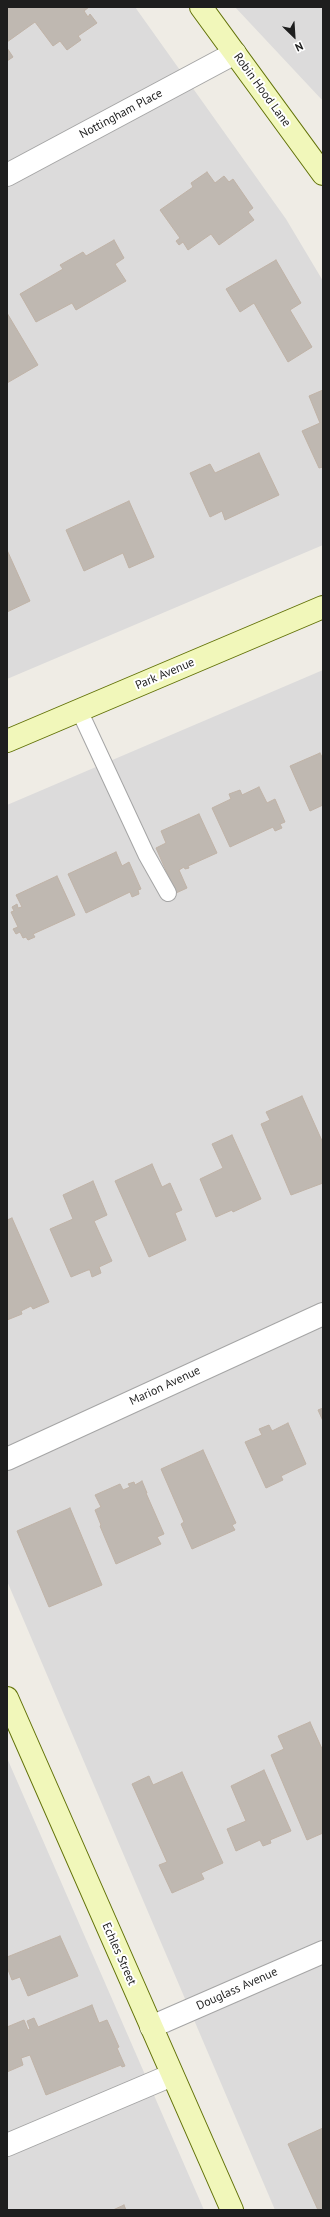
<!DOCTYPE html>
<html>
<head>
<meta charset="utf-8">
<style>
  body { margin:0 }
  #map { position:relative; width:330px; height:2217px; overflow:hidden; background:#efece5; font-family:"PT Sans",sans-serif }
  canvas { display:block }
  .frame { position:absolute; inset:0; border:8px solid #1e1e1e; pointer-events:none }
  .north { position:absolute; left:274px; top:16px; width:40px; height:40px; -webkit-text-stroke:3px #fff; paint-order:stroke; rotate:155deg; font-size:11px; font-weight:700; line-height:16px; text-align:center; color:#1e1e1e }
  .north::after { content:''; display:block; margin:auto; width:14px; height:18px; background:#1e1e1e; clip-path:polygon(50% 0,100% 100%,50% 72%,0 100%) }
</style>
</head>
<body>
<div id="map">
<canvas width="330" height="2217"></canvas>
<div class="frame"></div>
<div class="north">N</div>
</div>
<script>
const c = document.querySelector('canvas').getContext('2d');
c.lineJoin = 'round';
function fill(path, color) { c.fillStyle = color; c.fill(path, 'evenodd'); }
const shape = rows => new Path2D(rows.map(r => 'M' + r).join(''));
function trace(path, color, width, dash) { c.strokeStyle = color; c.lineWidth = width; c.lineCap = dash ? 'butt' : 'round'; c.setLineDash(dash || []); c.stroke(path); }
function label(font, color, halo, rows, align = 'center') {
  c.font = font + ' "PT Sans",sans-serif'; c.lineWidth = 4; c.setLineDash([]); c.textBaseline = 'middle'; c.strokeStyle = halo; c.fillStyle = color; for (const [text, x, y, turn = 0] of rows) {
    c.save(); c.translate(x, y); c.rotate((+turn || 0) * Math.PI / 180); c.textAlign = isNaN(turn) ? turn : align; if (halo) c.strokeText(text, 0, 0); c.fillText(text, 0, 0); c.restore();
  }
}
fill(shape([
  [7,7,135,7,286,219,323,281,323,545,7,679],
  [235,7,323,7,323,101],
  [323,670,323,2210,275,2210,7,1581,7,805],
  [7,1758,204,2210,7,2210]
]), '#dcdbdb');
const building = shape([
  [7,7,89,7,84,11,88,17,90,14,97,23,78,36,81,40,67,50,60,41,53,46,35,22,7,42,7,7],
  [7,48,13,57,7,61,7,48],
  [207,172,215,183,224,176,229,182,233,179,253,208,248,212,254,220,219,245,211,234,188,250,183,242,179,245,176,241,180,238,160,210,193,187,191,183,207,172],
  [114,240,124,258,115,264,126,281,76,310,72,303,36,322,20,294,63,269,60,265,83,252,86,256,114,240],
  [276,260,301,303,290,310,312,347,288,362,254,303,240,312,226,289,276,260],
  [7,313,38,365,7,383,7,313],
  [323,390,323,467,319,468,302,431,320,423,309,396,323,390],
  [259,453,279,495,225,520,222,511,210,517,190,473,210,464,215,473,259,453],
  [129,501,154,557,129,568,123,553,84,571,66,530,129,501],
  [7,550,30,601,7,612,7,550],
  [320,753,323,759,323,805,310,811,290,766,320,753],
  [259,787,267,803,275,799,285,822,280,824,282,828,275,831,273,827,230,847,212,808,231,799,229,794,240,790,242,795,259,787],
  [199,814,217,853,188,866,189,868,185,869,184,867,179,870,187,888,176,893,156,848,166,843,161,831,199,814],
  [116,852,122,866,129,862,141,889,138,890,139,894,132,897,130,892,86,913,68,874,116,852],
  [57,876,75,915,33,934,35,937,28,940,26,937,23,938,20,932,16,934,13,929,18,927,11,912,14,911,12,907,17,904,18,908,22,907,16,895,57,876],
  [302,1096,323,1143,323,1183,291,1195,261,1124,270,1120,266,1112,302,1096],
  [232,1135,261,1199,233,1212,232,1210,216,1217,200,1179,223,1168,212,1144,232,1135],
  [152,1164,162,1187,170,1183,182,1210,175,1213,186,1240,149,1257,115,1181,152,1164],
  [93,1181,107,1215,94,1221,112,1261,99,1267,101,1273,92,1277,90,1270,88,1270,71,1277,50,1229,73,1219,63,1195,93,1181],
  [12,1218,49,1302,33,1309,31,1306,21,1311,22,1314,7,1320,7,1220,12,1218],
  [323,1408,323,1421,318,1410,323,1408],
  [288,1423,306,1464,281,1476,283,1480,266,1488,245,1442,262,1435,259,1429,269,1425,272,1431,288,1423],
  [203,1450,236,1523,232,1525,235,1530,192,1549,181,1524,184,1522,161,1469,203,1450],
  [142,1481,147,1493,146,1493,164,1534,157,1537,161,1544,116,1564,100,1526,101,1525,95,1510,101,1507,95,1495,120,1484,123,1490,130,1487,128,1484,134,1482,135,1485,142,1481],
  [70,1508,102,1585,49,1607,17,1531,70,1508],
  [310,1722,323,1751,323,1833,307,1840,271,1755,284,1749,278,1736,310,1722],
  [264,1770,291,1831,270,1840,271,1843,263,1846,260,1840,236,1851,227,1829,246,1821,231,1786,264,1770],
  [182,1772,223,1863,201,1873,204,1879,172,1893,159,1865,167,1862,132,1784,149,1776,153,1785,182,1772],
  [60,1936,78,1976,28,1996,20,1977,12,1980,7,1967,7,1957,60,1936],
  [92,2005,99,2023,107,2020,119,2047,117,2048,125,2066,122,2067,121,2065,46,2095,30,2055,21,2058,23,2065,7,2072,7,2027,24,2020,28,2030,30,2029,27,2021,34,2018,38,2027,92,2005],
  [323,2128,323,2210,318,2210,288,2144,323,2128],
  [124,2205,126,2210,113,2210,124,2205]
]);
fill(building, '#bfb8b1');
trace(building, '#c0b3a7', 1);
const lane = shape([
  [79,710,146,854,168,893]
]);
const street = shape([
  [7,175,235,53],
  [7,1459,323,1314],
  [151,2027,323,1952],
  [7,2145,172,2075]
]);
const secondary = shape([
  [201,7,323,174],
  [7,741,323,607],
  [7,1698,232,2210]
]);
trace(lane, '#a5a5a5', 18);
trace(street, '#a5a5a5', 24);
trace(secondary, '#627208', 24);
trace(lane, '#fff', 16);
trace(street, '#fff', 22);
trace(secondary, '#f1f7ba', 22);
label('12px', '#1e1e1e', '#fff', [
  ["Robin Hood Lane",262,90,54],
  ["Nottingham Place",121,114,-28],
  ["Park Avenue",165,674,-23],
  ["Marion Avenue",165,1386,-25],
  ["Echles Street",119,1954,66],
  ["Douglass Avenue",237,1989,-24]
]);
</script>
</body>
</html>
